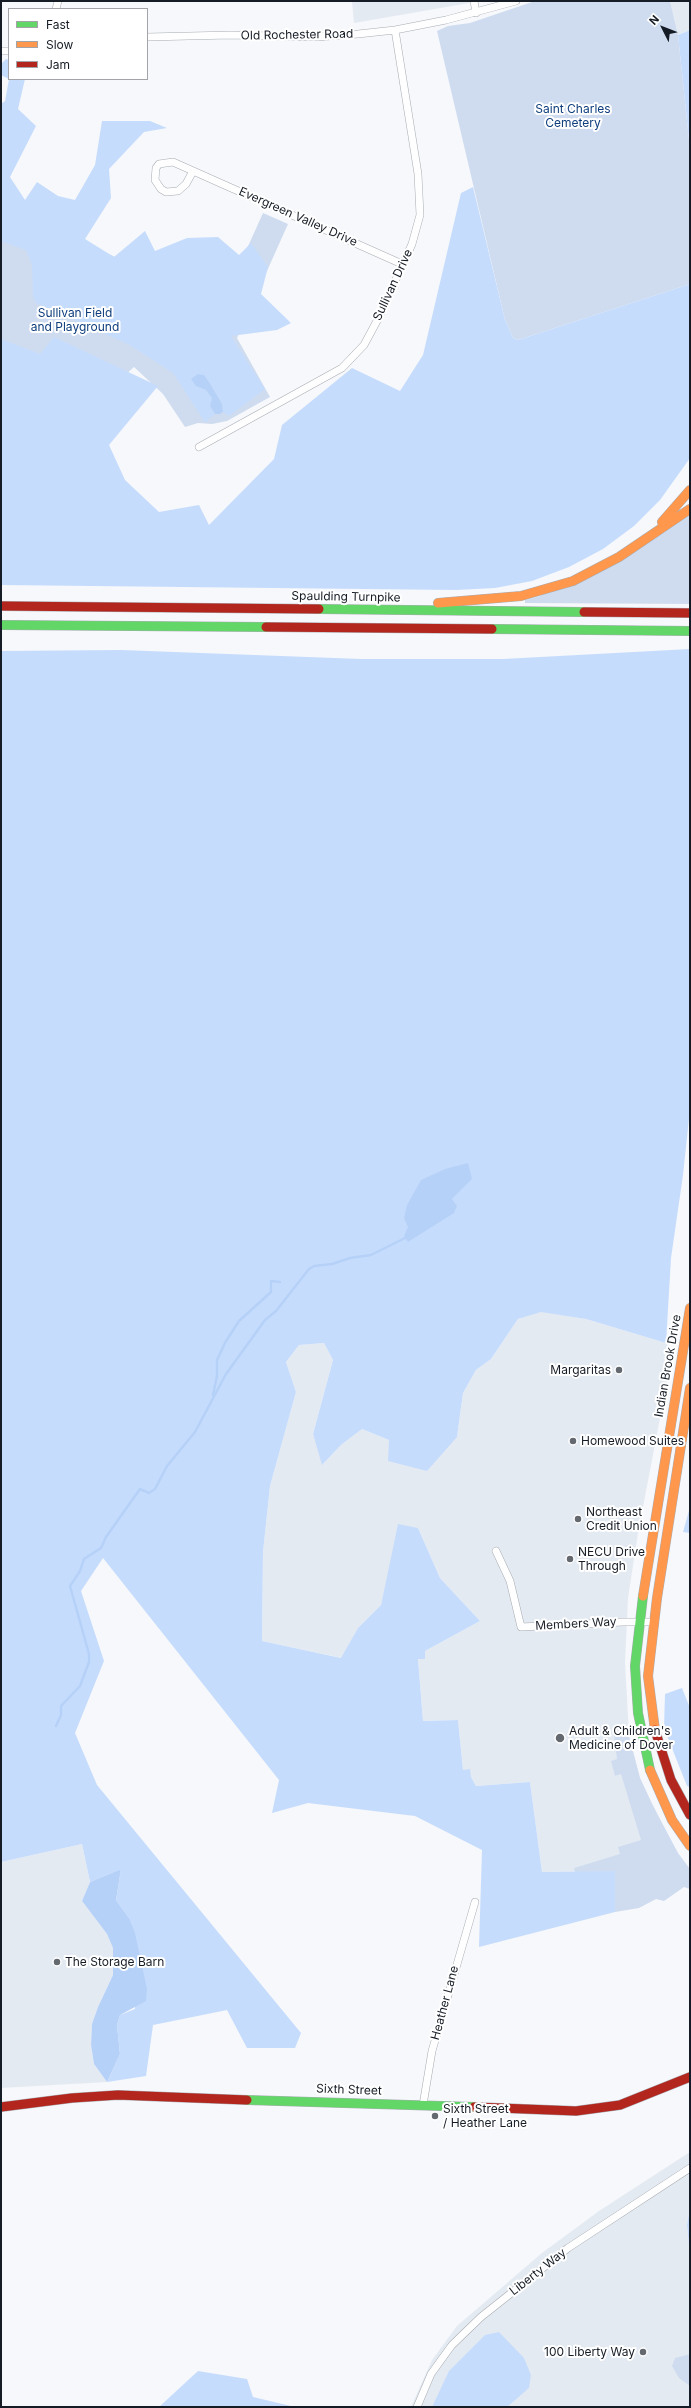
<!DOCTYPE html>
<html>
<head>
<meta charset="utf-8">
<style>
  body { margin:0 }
  #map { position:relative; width:691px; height:2408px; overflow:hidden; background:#f6f8fb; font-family:Inter,sans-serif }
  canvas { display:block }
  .frame { position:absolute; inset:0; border:2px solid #161c25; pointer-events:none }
  .legend { position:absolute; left:8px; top:8px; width:140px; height:72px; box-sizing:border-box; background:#fff; border:1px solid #a2a4a8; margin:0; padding:5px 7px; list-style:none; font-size:12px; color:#161c25 }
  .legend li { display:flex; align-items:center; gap:8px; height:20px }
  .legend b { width:20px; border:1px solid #a2a4a8 }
  .north { position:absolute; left:643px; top:8px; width:40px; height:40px; -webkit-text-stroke:3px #fff; paint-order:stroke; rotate:312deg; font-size:11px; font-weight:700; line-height:16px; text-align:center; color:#161c25 }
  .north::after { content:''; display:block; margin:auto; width:14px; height:18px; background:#161c25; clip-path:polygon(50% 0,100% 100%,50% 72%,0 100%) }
</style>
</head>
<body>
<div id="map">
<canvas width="691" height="2408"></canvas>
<div class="frame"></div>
<ul class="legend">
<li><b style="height:5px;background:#63d668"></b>Fast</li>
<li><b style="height:5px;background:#ff974d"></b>Slow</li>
<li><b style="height:5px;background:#b3261e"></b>Jam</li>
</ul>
<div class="north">N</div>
</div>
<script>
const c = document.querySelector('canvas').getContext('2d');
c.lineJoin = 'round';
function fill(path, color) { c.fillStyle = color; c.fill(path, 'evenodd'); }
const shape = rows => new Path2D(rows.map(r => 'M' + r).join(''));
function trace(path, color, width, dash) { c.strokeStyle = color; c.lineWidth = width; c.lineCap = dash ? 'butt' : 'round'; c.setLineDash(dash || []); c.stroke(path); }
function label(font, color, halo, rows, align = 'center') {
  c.font = font + ' Inter,sans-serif'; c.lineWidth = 4; c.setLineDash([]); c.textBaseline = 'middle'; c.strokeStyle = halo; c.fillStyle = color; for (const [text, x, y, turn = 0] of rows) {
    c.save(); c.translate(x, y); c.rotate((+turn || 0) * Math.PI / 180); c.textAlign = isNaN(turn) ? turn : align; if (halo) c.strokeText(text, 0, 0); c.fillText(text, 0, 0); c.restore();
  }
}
fill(shape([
  [352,1,481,1,354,23],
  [670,1,690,1,690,30,678,35],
  [541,1311,586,1319,666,1343,673,1350,638,1533,628,1598,625,1662,629,1736,640,1778,668,1836,615,1871,542,1872,530,1782,476,1786,471,1777,463,1770,458,1720,423,1721,418,1659,425,1651,480,1621,440,1578,418,1528,389,1573,381,1605,358,1628,342,1658,262,1641,263,1552,270,1486,296,1392,286,1362,299,1345,324,1343,333,1360,313,1434,323,1464,341,1445,362,1429,389,1440,457,1437,463,1393,476,1370,491,1359,518,1319],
  [82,1844,90,1882,82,1901,107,1934,113,1948,113,1975,98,2007,92,2025,91,2045,94,2064,107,2082,1,2088,1,1862],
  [690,2152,690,2208,687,2225,690,2256,690,2407,411,2407,432,2360,457,2326,542,2253,599,2211]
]), '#e4eaf2');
fill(shape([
  [535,1,670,1,678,35,690,149,690,284,518,340,513,338,505,320,437,31,448,26,470,23],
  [263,213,288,224,237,338,270,397,227,421,212,424,198,423,185,427,163,394,134,367,55,439,1,557,1,228,43,225,222,304],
  [690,513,690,604,525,603,525,600,540,596],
  [614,1735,629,1736,640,1778,652,1804,678,1853,690,1869,690,1889,684,1887,664,1901,656,1899,639,1908,615,1912,615,1872,575,1872,574,1868,620,1854,618,1847,641,1840,621,1774,615,1776,611,1761,617,1759],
  [690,2354,690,2386,679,2378,672,2366,675,2358]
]), '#cfdcf0');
fill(shape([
  [690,30,690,149,678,35],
  [6,59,9,60,9,79,1,75,1,64],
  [9,79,25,79,18,109,36,126,10,177,25,200,37,182,58,196,75,200,95,165,102,121,150,121,167,128,144,132,109,169,111,198,85,239,114,257,145,231,155,251,187,238,218,237,239,255,251,243,268,267,261,294,291,323,277,330,231,336,265,389,229,416,223,412,222,404,209,382,196,386,206,390,212,398,210,406,215,414,205,422,173,373,128,344,36,303,33,297,32,265,26,250,1,241,1,104,5,101],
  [473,187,505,320,513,338,518,340,690,284,690,458,660,500,634,526,603,549,569,567,532,581,495,588,456,590,1,585,1,339,40,354,54,337,158,386,109,445,125,480,159,512,199,505,209,525,274,459,282,425,352,368,400,391,423,355,461,193],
  [690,649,690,1109,683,1175,671,1258,666,1343,586,1319,541,1312,518,1319,491,1359,476,1370,463,1393,457,1437,427,1471,388,1461,389,1440,362,1429,341,1445,322,1465,313,1434,333,1360,324,1343,299,1345,286,1362,296,1392,270,1486,263,1552,262,1641,341,1658,358,1628,381,1605,398,1524,418,1528,440,1578,480,1621,425,1651,425,1659,418,1659,423,1721,458,1720,463,1770,470,1769,471,1777,476,1786,530,1782,542,1872,615,1871,615,1912,479,1947,482,1850,415,1816,308,1803,272,1813,279,1780,103,1558,81,1591,104,1661,75,1733,97,1785,301,2033,295,2048,247,2048,227,2010,153,2025,146,2076,107,2082,120,2054,117,2025,120,2015,135,2009,129,1918,116,1900,121,1869,90,1882,82,1844,1,1862,1,651,121,650,361,659,503,659],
  [690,1507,690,1533,683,1532],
  [682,1688,690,1708,690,1787,687,1786,664,1728,665,1694],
  [690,2208,690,2256,687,2225],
  [499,2332,524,2358,531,2375,529,2388,507,2407,432,2407,449,2371,485,2335],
  [198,2371,247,2379,253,2397,295,2407,159,2407]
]), '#c6dcfc');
fill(shape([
  [198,374,204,375,209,382,222,404,223,412,220,414,215,414,210,406,212,398,206,390,196,386,191,379],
  [468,1163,472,1179,452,1199,457,1206,454,1213,408,1242,404,1236,408,1227,404,1218,407,1205,421,1180,445,1169],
  [121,1869,116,1900,129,1918,135,1933,147,1989,146,2001,120,2015,117,2025,120,2054,107,2082,94,2064,91,2045,92,2024,98,2007,113,1975,113,1948,107,1934,82,1901,90,1882]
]), '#b6d1f8');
trace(shape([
  [213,1395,217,1376,217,1360,226,1341,239,1321,271,1292,271,1281,280,1282],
  [56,1726,61,1715,61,1706,80,1686,89,1662,89,1654,70,1586,80,1571,84,1559,101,1548,106,1537,140,1489,149,1493,155,1489,167,1466,195,1432,226,1374,265,1320,276,1311,309,1269,314,1266,332,1264,350,1258,371,1255,405,1238]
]), '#b6d1f8', 2.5);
const street = shape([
  [474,1,476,13],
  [56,9,58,1],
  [147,37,231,35,316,37,358,34,395,30,446,20,516,1],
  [1,51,9,51],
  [193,171,186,184,178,191,166,192,161,189,155,180,156,168,159,164,173,162,402,264],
  [199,447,342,368,364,345,378,319,412,244,420,215,418,174,395,30],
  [496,1551,510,1581,521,1627,623,1622,654,1622],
  [423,2105,432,2051,475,1902],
  [417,2407,431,2374,441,2360,452,2345,481,2317,568,2248,690,2168]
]);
const fast = shape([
  [319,609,584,612],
  [1,625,266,627],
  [492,629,690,631],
  [643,1596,635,1666,638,1713,650,1770],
  [247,2100,474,2107]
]);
const slow = shape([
  [662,522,690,490],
  [438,603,521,596,573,581,619,557,690,509],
  [643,1596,690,1308],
  [655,1730,648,1676,657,1598,690,1388],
  [650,1770,672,1820,690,1846]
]);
const jam = shape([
  [1,606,319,609],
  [584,612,690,613],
  [266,627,492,629],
  [655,1730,671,1780,690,1815],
  [1,2107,72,2098,118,2095,247,2100],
  [474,2107,576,2111,620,2105,690,2077]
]);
trace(street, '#a8acb2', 8);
trace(fast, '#a8acb2', 10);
trace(slow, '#a8acb2', 10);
trace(jam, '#a8acb2', 10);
trace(street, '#fefefe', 7);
trace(fast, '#63d668', 9);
trace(slow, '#ff974d', 9);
trace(jam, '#b3261e', 9);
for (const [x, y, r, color] of [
  [619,1370,4,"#646970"],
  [573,1441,4,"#646970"],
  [578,1519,4,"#646970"],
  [570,1559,4,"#646970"],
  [560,1738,5,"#646970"],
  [57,1962,4,"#646970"],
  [435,2116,4,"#646970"],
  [643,2352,4,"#646970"]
]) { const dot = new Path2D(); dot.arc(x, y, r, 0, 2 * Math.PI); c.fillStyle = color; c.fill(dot); trace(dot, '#fff', 1.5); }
label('12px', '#161c25', '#fff', [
  ["Old Rochester Road",297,35,-1],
  ["Evergreen Valley Drive",298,217,24],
  ["Sullivan Drive",393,285,-65],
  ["Spaulding Turnpike",346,597,1],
  ["Indian Brook Drive",668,1366,-80],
  ["Members Way",576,1624,-3],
  ["Heather Lane",445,2003,-75],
  ["Sixth Street",349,2090,2],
  ["Liberty Way",538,2272,-38]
]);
label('12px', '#0e3e7d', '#fff', [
  ["Saint Charles",573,109],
  ["Cemetery",573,123],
  ["Sullivan Field",75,313],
  ["and Playground",75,327]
]);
label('12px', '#161c25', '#fff', [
  ["Margaritas",611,1370,"right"],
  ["Homewood Suites",581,1441],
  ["Northeast",586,1512],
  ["Credit Union",586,1526],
  ["NECU Drive",578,1552],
  ["Through",578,1566],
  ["Adult & Children's",569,1731],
  ["Medicine of Dover",569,1745],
  ["The Storage Barn",65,1962],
  ["Sixth Street",443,2109],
  ["/ Heather Lane",443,2123],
  ["100 Liberty Way",635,2352,"right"]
], 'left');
</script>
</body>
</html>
